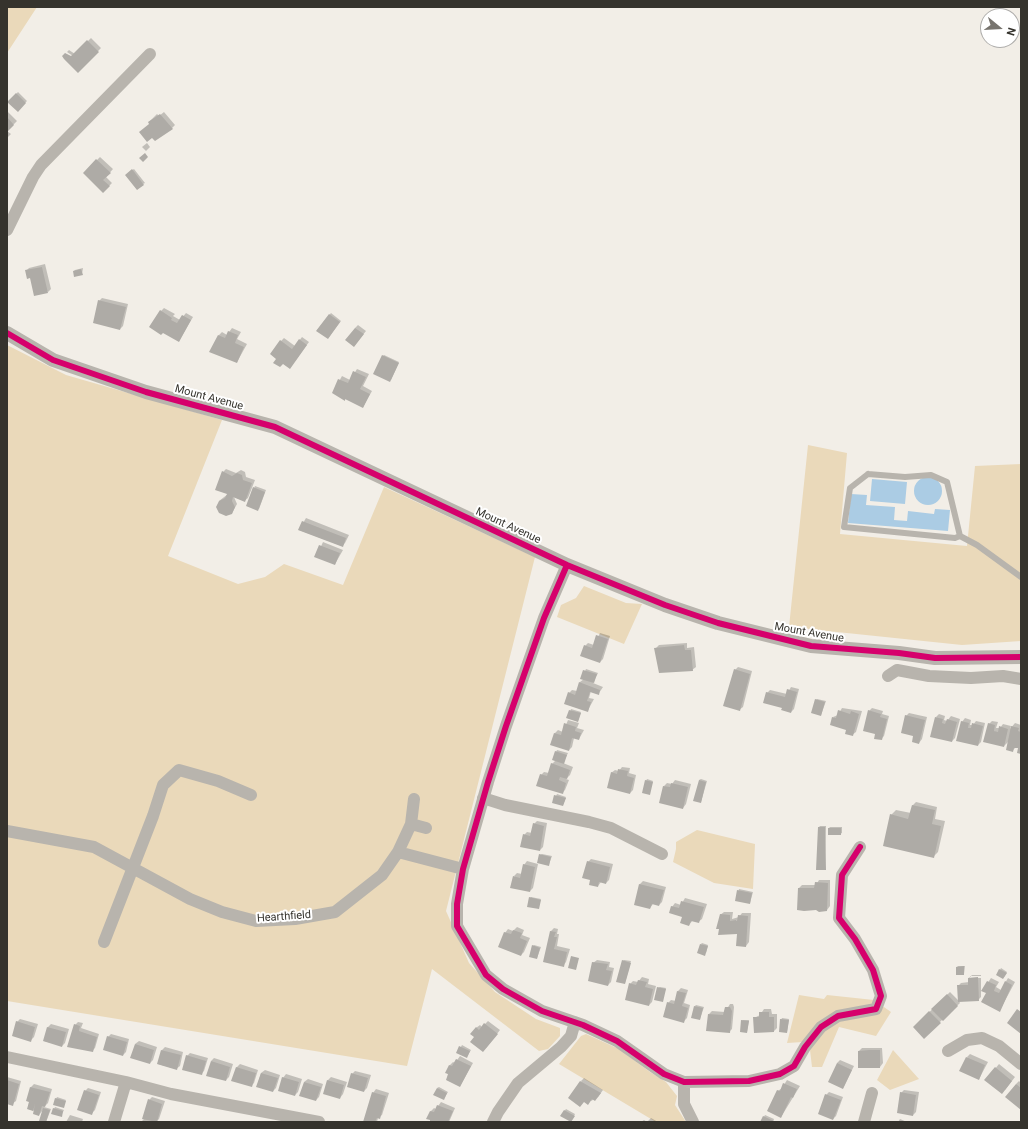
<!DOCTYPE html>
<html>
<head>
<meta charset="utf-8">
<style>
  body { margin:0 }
  #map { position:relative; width:1028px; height:1129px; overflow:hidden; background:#f2eee7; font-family:Roboto,sans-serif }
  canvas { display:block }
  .frame { position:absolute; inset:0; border:8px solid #35332d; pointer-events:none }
  .north { position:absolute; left:980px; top:8px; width:40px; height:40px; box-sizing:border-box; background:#fff; border:1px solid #aeadab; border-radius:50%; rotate:108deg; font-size:11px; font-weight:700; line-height:16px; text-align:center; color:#35332d }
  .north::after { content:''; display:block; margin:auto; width:14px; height:18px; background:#77746e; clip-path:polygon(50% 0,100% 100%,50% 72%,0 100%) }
</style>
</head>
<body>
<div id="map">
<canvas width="1028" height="1129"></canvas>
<div class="frame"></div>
<div class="north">N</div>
</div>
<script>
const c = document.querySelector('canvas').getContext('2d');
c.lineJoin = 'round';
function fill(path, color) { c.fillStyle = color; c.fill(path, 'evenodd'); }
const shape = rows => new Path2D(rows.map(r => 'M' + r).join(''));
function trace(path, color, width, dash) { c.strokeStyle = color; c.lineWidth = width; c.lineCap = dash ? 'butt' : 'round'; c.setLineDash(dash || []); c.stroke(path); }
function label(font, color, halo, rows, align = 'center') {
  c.font = font + ' Roboto,sans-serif'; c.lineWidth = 4; c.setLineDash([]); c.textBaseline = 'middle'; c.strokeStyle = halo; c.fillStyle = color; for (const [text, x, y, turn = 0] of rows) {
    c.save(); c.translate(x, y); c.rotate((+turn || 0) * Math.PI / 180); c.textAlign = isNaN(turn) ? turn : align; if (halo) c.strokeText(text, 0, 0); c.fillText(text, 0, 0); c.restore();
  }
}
fill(shape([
  [7,7,37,7,7,53],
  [7,345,66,375,222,420,168,556,238,584,265,577,284,564,343,585,384,487,535,557,446,911,469,963,495,992,536,1019,560,1028,560,1036,548,1049,539,1051,432,969,407,1066,7,1001],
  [808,445,847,453,840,534,967,546,975,466,1021,464,1021,641,962,645,789,627],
  [584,586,626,603,642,604,624,644,557,617,561,605,576,598],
  [697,830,755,844,753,889,714,883,673,862,676,849,676,842],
  [799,995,824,999,827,995,874,1000,891,1012,876,1036,839,1027,822,1067,812,1067,810,1050,803,1042,787,1043],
  [586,1034,619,1049,650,1072,666,1082,677,1096,675,1105,686,1122,656,1122,559,1064,581,1036],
  [893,1050,919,1079,890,1090,877,1080]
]), '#ead9ba');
fill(shape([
  '914 491a14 14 0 1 1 28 0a14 14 0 1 1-28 0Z',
  [872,479,907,482,905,504,870,501],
  [851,494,867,495,866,505,895,507,894,520,907,521,908,511,934,514,935,509,950,510,948,531,848,523]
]), '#abcce4');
fill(shape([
  [91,38,101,48,78,72,76,58,67,52,69,50,75,54],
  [18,92,27,101,18,110,9,102],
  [7,111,17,121,7,131,11,134,7,138],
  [164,112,175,125,172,128,149,122,157,114,159,116],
  [147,143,150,147,146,151,142,147],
  [100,157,113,169,106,177,112,183,103,192,84,173],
  [134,169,145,183,143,184,128,173],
  [45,264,51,289,48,292,26,271,29,268],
  [83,268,82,274,74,271,75,270],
  [102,298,128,304,123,326,120,329,99,301],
  [164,308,175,314,173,316,180,320,186,313,193,317,179,341,161,311],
  [331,313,341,321,329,337,317,330],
  [358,325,366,331,354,346,355,328],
  [232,328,241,332,237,339,247,344,237,362,211,352,219,335,222,332,227,335],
  [302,337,309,342,292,365,283,363,277,359,281,341,284,338,295,346],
  [384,355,399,362,391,380,383,356],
  [357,369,369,374,363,386,372,391,363,407,346,398,345,400,333,392,342,376,350,380],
  [226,469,236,473,241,470,245,472,246,477,255,480,248,498,244,501,234,497,237,504,232,513,219,501,228,494,223,472],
  [255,486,266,490,259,509,247,506],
  [306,518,349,535,345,543,342,546,299,530],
  [323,542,343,550,335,564,316,557],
  [600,633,610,636,603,659,600,662,585,646,588,643,594,645],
  [687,643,687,648,694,647,696,667,692,670,656,648,659,645],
  [738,667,752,671,743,707,739,710,735,670],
  [586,669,598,673,593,683,603,687,599,693,591,691,589,698,594,699,588,710,569,693,572,690,577,691,580,682,584,679,582,678],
  [791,687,799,689,794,709,791,712,767,693,770,690,787,694],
  [817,699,826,701,821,715,816,700],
  [842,708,862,711,856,732,852,735,833,717,838,715],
  [872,708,883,711,882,714,889,716,884,736,881,739,876,733,869,711],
  [571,709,581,712,578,721,568,718],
  [909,713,927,717,922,739,919,743,906,716],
  [939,714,945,716,944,720,947,721,951,716,960,719,955,738,952,741,936,717],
  [965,718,971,720,970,725,973,725,976,721,985,723,981,742,978,745,962,722],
  [568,720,579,723,577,728,584,730,579,739,574,738,572,747,569,750,551,744,555,733,558,730,563,732],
  [992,721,998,722,996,728,1000,728,1003,724,1011,726,1010,729,1015,723,1021,725,1021,753,1019,748,1016,747,1013,750,1009,741,1004,746,989,724],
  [557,750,568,753,563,763,573,767,570,775,566,779,569,780,565,790,562,793,541,775,544,772,549,773,552,764,556,760,553,759],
  [622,767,630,768,629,773,636,775,633,790,630,793,611,773,615,770,619,771],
  [647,779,653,781,649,794,646,781],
  [701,779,707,781,701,802,699,780],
  [675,780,691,784,686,804,683,808,664,786,667,783,672,784],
  [557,794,566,797,563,805,553,802],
  [916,802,937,807,935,819,945,821,938,852,933,857,891,815,896,810,911,813,913,805],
  [537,821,547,823,543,847,540,850,524,835,527,832,532,833,534,824],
  [820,826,826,826,825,869,819,827],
  [830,827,842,827,842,833,840,834,829,828],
  [542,854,552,856,549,864,540,855],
  [591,859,613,864,609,880,606,883,601,882,598,886,591,879,588,862],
  [527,861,538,864,533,888,530,891,514,876,517,873,522,874,524,865],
  [819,880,830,880,830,906,827,910,799,888,802,885,816,885],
  [643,881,666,887,662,902,659,905,653,904,650,908,635,904,640,884],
  [739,889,753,892,750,903,736,900],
  [531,897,541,899,538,908,530,898],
  [685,898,707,904,702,919,698,922,693,920,689,925,684,917,672,907,675,903,681,905],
  [724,912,733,912,732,919,739,917,742,913,751,913,749,942,746,946,738,933,720,915],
  [517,927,524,930,522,935,530,938,524,952,521,955,505,933,508,929,513,931],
  [554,928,558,929,557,934,559,934,557,946,570,949,566,962,563,966,544,961,551,931],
  [702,943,708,945,706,953,701,944],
  [534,945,541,947,537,958,533,946],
  [597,960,610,962,609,967,614,968,611,982,608,985,593,963],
  [624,960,631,961,625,983,623,961],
  [958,966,965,966,964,974,957,967],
  [1001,968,1007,972,1004,977,1000,970],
  [972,975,981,975,981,976,970,976,970,978,981,978,981,997,978,1000,959,1001,960,1003,924,1037,914,1027,950,992,959,1001,958,986,961,983,969,982,969,978],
  [642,977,649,979,648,984,656,986,652,1002,649,1005,630,984,633,981,638,982],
  [991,978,999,982,996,987,1001,990,1008,978,1015,982,1000,1010,987,992,983,990],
  [660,987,666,988,662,1001,658,988],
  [681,988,688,990,684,1003,690,1005,687,1018,684,1021,668,1003,671,1000,676,1001,678,991],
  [730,1004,733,1004,734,1007,732,1029,729,1032,709,1014,712,1011,725,1012],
  [696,1005,704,1007,700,1019,695,1006],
  [764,1009,771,1009,772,1014,777,1014,777,1028,774,1031,754,1018,760,1015],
  [782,1018,789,1019,787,1032,781,1020],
  [20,1019,38,1024,34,1037,31,1040,17,1022],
  [743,1020,749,1020,747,1032,742,1021],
  [488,1021,500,1030,486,1048,475,1036,476,1028,480,1025,482,1027],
  [78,1022,83,1023,81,1028,99,1034,95,1048,92,1051,69,1046,75,1025],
  [51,1024,69,1029,65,1043,62,1046,44,1041,48,1027],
  [111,1034,129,1039,126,1052,123,1055,108,1037],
  [139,1041,157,1047,153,1060,150,1063,135,1044],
  [462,1045,471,1050,468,1055,458,1052],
  [165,1047,183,1052,180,1066,176,1069,158,1064,162,1050],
  [862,1048,882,1048,883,1063,880,1067,859,1051],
  [190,1053,208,1058,204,1071,201,1074,187,1056],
  [970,1054,988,1062,979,1079,967,1057],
  [460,1056,473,1063,460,1086,446,1072,450,1065,453,1062,455,1063],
  [214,1058,233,1064,229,1077,226,1080,211,1061],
  [840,1060,854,1066,843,1088,837,1063],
  [240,1064,258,1070,254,1083,251,1086,233,1080,237,1067],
  [999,1064,1015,1077,1005,1090,986,1080],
  [265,1070,280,1075,276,1088,273,1091,257,1086,261,1073],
  [355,1071,371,1075,367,1088,364,1091,352,1074],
  [286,1074,302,1079,298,1092,295,1095,283,1078],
  [7,1077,21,1081,16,1101,12,1104,7,1103],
  [331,1077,347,1082,343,1094,340,1098,324,1093,328,1080],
  [584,1078,603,1090,598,1097,591,1101,581,1081],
  [308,1079,323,1084,319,1097,316,1100,304,1082],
  [787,1080,800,1086,781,1117,778,1091,782,1088],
  [1019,1081,1021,1083,1021,1108,1016,1084],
  [34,1084,52,1089,48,1103,44,1107,51,1109,46,1122,40,1120,43,1110,39,1115,35,1111,28,1109,31,1087],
  [439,1087,448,1092,445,1097,437,1088],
  [88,1088,101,1092,95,1110,91,1114,85,1091],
  [376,1089,389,1093,382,1115,378,1118,377,1122,364,1122,373,1093],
  [904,1090,919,1092,916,1112,913,1115,901,1093],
  [829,1092,843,1097,836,1116,833,1119,826,1095],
  [57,1097,66,1100,63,1107,56,1099],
  [152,1097,165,1101,159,1119,156,1122,141,1122,144,1119,149,1100],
  [441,1102,455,1108,449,1122,431,1122,431,1111,434,1108,436,1109],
  [55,1107,64,1110,61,1116,54,1109],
  [566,1109,575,1114,572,1120,561,1116],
  [70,1115,83,1119,82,1122,66,1122],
  [765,1115,774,1119,773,1122,761,1122],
  [651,1118,658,1122,641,1122,644,1120,647,1122],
  [900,1119,907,1122,898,1122]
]), '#0003');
fill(shape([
  [87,40,99,52,78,73,64,59,62,56,65,53,71,56],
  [16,93,26,103,18,112,7,102],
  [160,114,173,129,155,141,152,138,147,142,139,132,149,124,148,122],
  [7,117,14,125,7,132],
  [145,153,148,157,143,162,139,158],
  [96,159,111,173,103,180,110,186,103,193,83,173],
  [132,169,144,185,137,190,125,175],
  [42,267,48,293,34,296,30,278,27,279,25,270],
  [81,269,83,275,74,277,73,271],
  [98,300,126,307,120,330,93,323],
  [160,310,172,318,171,320,177,323,182,315,191,320,179,342,163,333,161,335,149,327],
  [329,314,340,322,328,339,316,331],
  [355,328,364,334,354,347,345,340],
  [228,331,238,335,235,343,244,347,237,363,209,352,218,335,225,338],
  [299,339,307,345,290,369,283,364,280,367,273,363,276,359,270,354,280,340,292,349],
  [382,355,399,363,390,382,373,374],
  [353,371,366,377,360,389,370,394,363,408,345,399,345,401,332,393,338,379,348,383],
  [222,471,232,476,237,473,242,475,243,480,252,483,245,502,233,497,232,501,235,507,232,514,226,516,219,513,216,507,219,501,225,498,227,494,215,490],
  [253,487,265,492,258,511,246,506],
  [302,521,346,538,343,547,298,530],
  [319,545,340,553,335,565,314,557],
  [596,635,608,639,600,663,580,656,584,645,592,648],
  [684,645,685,650,691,650,693,671,659,673,654,648],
  [734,669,750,674,740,711,723,706],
  [583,670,597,674,594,683,580,679],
  [579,682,600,690,599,695,590,692,587,701,591,702,588,712,564,704,568,692,575,695],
  [787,689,797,692,791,713,781,710,782,708,763,703,766,692,785,697],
  [815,699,825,702,821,716,811,713],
  [569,710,581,713,578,722,566,718],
  [838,710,850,714,851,711,859,714,853,736,845,734,846,730,830,725,832,717,836,718],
  [868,710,881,714,880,717,887,719,882,740,874,739,875,734,863,731],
  [905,715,925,720,919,744,912,742,913,736,901,733],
  [935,717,943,719,942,723,945,724,947,719,957,722,952,742,930,737],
  [961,721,969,723,968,728,971,728,972,723,983,726,978,746,956,741],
  [564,723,576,727,575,731,581,733,579,740,572,738,569,751,550,745,554,733,561,735],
  [988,723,995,725,994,731,998,732,999,726,1008,729,1004,747,983,742],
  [1011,726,1019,728,1018,731,1021,732,1021,754,1017,753,1018,748,1014,748,1013,752,1006,750],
  [555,751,567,755,564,764,552,760],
  [551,763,570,770,567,779,560,777,559,780,566,783,563,794,536,786,540,774,547,776],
  [618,769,628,771,627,776,634,778,630,794,607,788,611,772,617,774],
  [645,780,653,782,650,795,642,793],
  [699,780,706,782,701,803,693,801],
  [671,783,688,787,683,809,659,803,663,786,670,787],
  [554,795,566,798,563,806,552,803],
  [912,805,935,810,932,824,941,826,934,858,883,846,890,814,908,819],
  [533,823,544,826,540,851,520,847,523,834,530,836],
  [818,827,825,827,826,870,816,870],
  [828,828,841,828,841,835,828,835],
  [539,854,551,857,549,866,537,863],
  [587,861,610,867,606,884,599,882,598,887,589,885,590,880,582,878],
  [523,864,535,867,530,892,510,888,513,876,520,878],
  [815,882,828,883,827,911,819,912,816,910,804,911,797,910,798,888,814,888],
  [639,884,664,890,659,906,652,904,650,909,634,905],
  [737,890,752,893,750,904,735,901],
  [529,897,541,900,539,909,527,907],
  [681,901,704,907,699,923,691,921,689,926,680,923,682,917,669,913,671,906,679,908],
  [720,914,730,915,730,921,736,920,736,921,737,921,738,915,748,916,746,947,736,946,737,934,718,935,719,929,716,929],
  [513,930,522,933,520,938,527,941,521,956,498,947,504,932,511,934],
  [550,931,556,932,554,937,557,937,554,949,567,952,564,967,543,962],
  [700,944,708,946,705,956,697,953],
  [532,945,540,948,537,959,529,957],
  [571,956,579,958,576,970,568,968],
  [622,960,631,963,625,984,616,982],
  [592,962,608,964,606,970,612,971,608,986,588,981],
  [964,966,964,975,956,975,956,967],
  [999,969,1007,973,1003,979,996,975],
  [978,977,979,1001,958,1002,957,985,968,985,968,978],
  [638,980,647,982,645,987,653,989,649,1006,625,1000,629,983,636,985],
  [987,981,996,985,994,991,999,993,1005,981,1012,985,1000,1012,981,1002,986,993,981,991],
  [657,987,666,989,663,1002,654,1000],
  [677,991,686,993,682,1006,688,1008,684,1023,663,1017,667,1002,674,1004],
  [947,994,958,1006,943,1021,931,1009],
  [694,1006,703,1008,700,1020,691,1018],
  [725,1007,730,1007,732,1011,730,1033,706,1031,708,1014,723,1015],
  [1017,1009,1021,1012,1021,1034,1007,1023],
  [929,1011,941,1023,924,1039,913,1027],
  [759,1012,769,1012,769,1017,774,1017,774,1032,754,1033,753,1017,759,1017],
  [780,1019,789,1020,787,1033,779,1032],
  [741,1020,749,1021,747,1033,740,1032],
  [16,1021,35,1027,31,1042,12,1036],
  [484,1023,498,1034,483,1052,470,1042,474,1037,470,1034,476,1027,479,1030],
  [74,1024,80,1026,79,1031,97,1037,93,1052,67,1047],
  [47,1027,66,1032,62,1047,43,1041],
  [107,1036,127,1042,123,1056,103,1050],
  [135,1044,154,1050,150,1064,130,1058],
  [459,1046,470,1051,467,1058,456,1053],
  [161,1050,181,1055,177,1070,157,1064],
  [869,1050,880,1050,880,1068,858,1068,858,1051],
  [186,1055,206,1061,202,1075,182,1070],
  [966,1057,985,1065,979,1080,959,1071],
  [456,1059,471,1066,460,1087,446,1080,448,1074,445,1073,449,1065,452,1066],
  [211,1061,230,1067,226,1081,206,1076],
  [837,1063,852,1070,843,1089,828,1082],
  [236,1067,256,1073,252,1087,231,1081],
  [995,1067,1012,1081,1002,1094,984,1080],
  [261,1073,278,1078,273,1092,256,1087],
  [351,1073,368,1078,364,1092,347,1087],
  [282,1077,299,1082,295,1096,278,1091],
  [7,1080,19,1084,13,1106,7,1104],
  [327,1080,344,1085,340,1099,323,1094],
  [580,1081,601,1093,595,1101,592,1099,588,1105,584,1102,580,1107,568,1098],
  [304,1082,321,1087,316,1101,299,1096],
  [783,1083,797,1089,793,1098,791,1097,781,1118,767,1111,777,1090,780,1091],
  [1016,1084,1021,1088,1021,1110,1005,1097],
  [30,1087,50,1092,45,1107,42,1106,39,1116,33,1114,35,1104,33,1111,27,1109,29,1102,26,1101],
  [437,1088,447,1093,444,1100,433,1095],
  [84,1090,99,1095,92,1115,77,1110],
  [372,1092,386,1096,383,1108,380,1119,377,1118,375,1122,363,1122],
  [900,1092,916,1095,913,1116,897,1113],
  [825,1094,841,1100,833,1120,818,1114],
  [55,1098,66,1101,64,1108,53,1105],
  [148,1099,162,1104,157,1122,142,1119],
  [437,1105,453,1111,448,1122,430,1122,430,1120,426,1119,430,1111,434,1112],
  [43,1108,50,1110,46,1122,39,1121],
  [53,1108,63,1111,62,1117,51,1114],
  [564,1110,575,1116,571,1122,560,1116],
  [763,1116,774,1121,773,1122,760,1122]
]), '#aeaba6');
trace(shape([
  [868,474,905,477,931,475,947,482,960,536,955,538,844,527,850,488,868,474],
  [960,536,977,545,1021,577]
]), '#b8b4ad', 6);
trace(shape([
  [7,230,33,177,41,165,150,54],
  [567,565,544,618,506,726,488,782,463,869,457,904,457,926,486,975,503,989,542,1011,583,1025,617,1041,664,1074,684,1082,749,1081,780,1074,794,1066,805,1047,821,1027,838,1016,876,1009,881,996,873,970,855,939,839,918,842,875,860,847],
  [888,676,897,670,929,676,971,678,1003,676,1021,679],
  [483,798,505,805,589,822,611,828,662,854],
  [414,799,411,824,398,852,463,869],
  [411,824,426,828],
  [7,831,94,847,190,899,222,912,256,921,295,919,335,912,382,875,398,852],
  [104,942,153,816,163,785,179,770,218,781,251,795],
  [948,1051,967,1040,982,1038,999,1046,1021,1064],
  [7,1057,126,1082,171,1094,319,1122],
  [684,1082,684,1104,693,1122],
  [114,1122,126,1082],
  [493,1122,498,1112,518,1083,561,1047,571,1036,575,1022],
  [864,1122,872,1093]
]), '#b8b4ad', 12);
trace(shape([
  [7,333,53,360,146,392,275,427,567,565,665,605,718,623,811,646,899,653,935,658,1021,657]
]), '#b8b4ad', 14);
trace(shape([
  [7,333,53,360,146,392,275,427,567,565,665,605,718,623,811,646,899,653,935,658,1021,657],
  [567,565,544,618,506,726,488,782,463,869,457,904,457,926,486,975,503,989,542,1011,583,1025,617,1041,664,1074,684,1082,749,1081,780,1074,794,1066,805,1047,821,1027,838,1016,876,1009,881,996,873,970,855,939,839,918,842,875,860,847]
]), '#d6006c', 6);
label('11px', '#35332d', '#fff', [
  ["Mount Avenue",209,398,15],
  ["Mount Avenue",508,526,25],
  ["Mount Avenue",809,633,10],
  ["Hearthfield",284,917,-4]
]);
</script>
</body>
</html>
